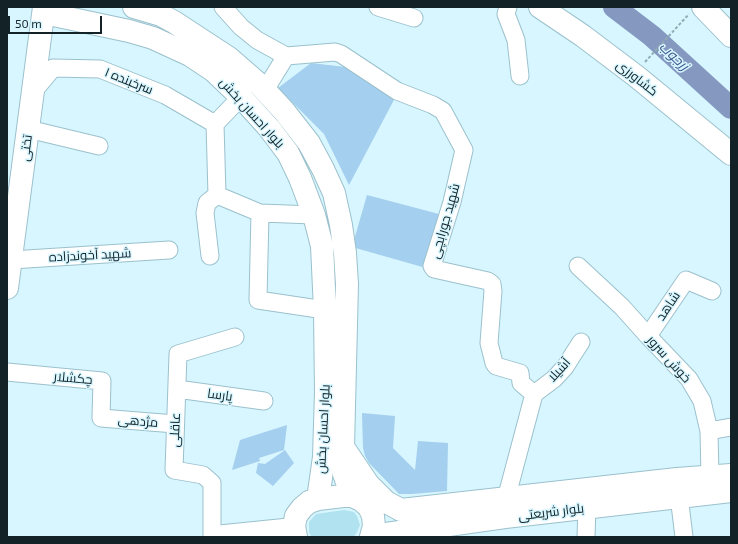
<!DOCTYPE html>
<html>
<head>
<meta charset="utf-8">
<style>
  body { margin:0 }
  #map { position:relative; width:738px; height:544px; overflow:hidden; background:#d7f6ff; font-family:"Exo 2",sans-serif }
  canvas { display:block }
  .frame { position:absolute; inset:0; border:8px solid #132226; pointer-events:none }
  .scale { position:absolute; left:8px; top:16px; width:94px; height:18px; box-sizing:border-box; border:2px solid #132226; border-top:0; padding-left:5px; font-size:12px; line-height:14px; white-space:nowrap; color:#132226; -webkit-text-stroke:3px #d7f6ff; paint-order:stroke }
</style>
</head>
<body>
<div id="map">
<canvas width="738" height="544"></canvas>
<div class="frame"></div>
<div class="scale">50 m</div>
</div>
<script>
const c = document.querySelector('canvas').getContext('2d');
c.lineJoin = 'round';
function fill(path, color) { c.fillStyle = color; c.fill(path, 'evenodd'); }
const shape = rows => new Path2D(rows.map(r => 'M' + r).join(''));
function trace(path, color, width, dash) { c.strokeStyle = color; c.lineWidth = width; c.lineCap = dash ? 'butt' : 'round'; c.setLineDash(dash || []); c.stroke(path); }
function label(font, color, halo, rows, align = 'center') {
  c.font = font + ' "Exo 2",Cairo,sans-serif'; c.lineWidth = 3; c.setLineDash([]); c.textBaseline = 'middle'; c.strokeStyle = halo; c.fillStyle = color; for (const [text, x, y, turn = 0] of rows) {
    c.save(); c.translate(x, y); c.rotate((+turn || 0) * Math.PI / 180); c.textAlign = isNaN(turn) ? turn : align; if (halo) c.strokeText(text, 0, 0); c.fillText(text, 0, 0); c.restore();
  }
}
fill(shape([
  [344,510,354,512,357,516,360,525,356,534,353,537,311,536,309,532,309,522,316,514]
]), '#b0e2f0');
trace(shape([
  [614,7,652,36,731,108]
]), '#8599c0', 22);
fill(shape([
  [311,63,354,68,395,98,349,185,324,134,278,88],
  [367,195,439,214,426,268,352,247],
  [362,413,395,416,393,448,415,470,418,441,448,443,447,491,412,494,399,494,369,463,365,456,363,448],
  [287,425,284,450,259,458,260,461,232,470,240,440],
  [285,450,294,463,273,486,256,473,258,463,265,464]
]), '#a5cfee');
const minor = shape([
  [223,7,241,27,257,40,286,56],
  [378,7,414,18],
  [508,7,506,14,516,40,520,76],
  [265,90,286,56,335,52,341,54,397,91,433,105,443,111,464,150,452,202,432,266,434,269,488,281,492,284,493,291,489,343,494,363,496,366,520,373,521,383,534,394,506,499],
  [33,92,53,68,100,69,165,95,215,124,217,195,260,213,314,215],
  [215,124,241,97],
  [28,129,99,146],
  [260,213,258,300,325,310],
  [210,256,205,213,207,203,217,195],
  [11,260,169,250],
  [578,266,622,307,648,336,689,379,702,401,709,431,710,477],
  [648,336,686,280,712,291],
  [7,372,102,381,101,418,175,424],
  [177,389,264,401],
  [534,394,554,379,565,367,581,342],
  [709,431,731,427],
  [679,496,684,537],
  [212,537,212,483,203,475,174,470,178,354,235,337],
  [586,537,587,507]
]);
const major = shape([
  [134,7,161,15,174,22,229,58,260,85,284,111,309,143,323,169,334,193,341,225,345,253,347,284,343,447,344,474,352,496],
  [540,7,583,36,636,76,731,154],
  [703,7,731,36],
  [44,13,129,31,153,38,190,55,214,71,241,97,269,128,288,153,300,178,314,215,322,246,325,310,326,392,324,457,318,499],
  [7,288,44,7],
  [343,447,368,484,386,502,401,510,677,479,731,475],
  [372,536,505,517,731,491],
  [215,537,294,529],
  [296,537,294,526,296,516,302,508,309,502,318,499,343,496,352,496,361,500,369,507,373,516,374,526,371,537]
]);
trace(minor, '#9bc1cc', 19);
trace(major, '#9bc1cc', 24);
trace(shape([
  [645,62,689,14]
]), '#91abb2', 2, [3, 2]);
trace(minor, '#fff', 17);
trace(major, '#fff', 22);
label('13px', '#132226', '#d7f6ff', [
  ["کشاورزی",637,78,38],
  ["سرخبنده ۱",129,81,22],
  ["بلوار احسان بخش",252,113,48],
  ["تختی",26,148,-83],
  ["شهید جورابچی",445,221,-74],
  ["شهید آخوندزاده",90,255,-3],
  ["شاهد",668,306,-56],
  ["خوش سرور",669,359,48],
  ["آشیلا",559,370,-48],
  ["چکشلار",73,378,5],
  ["پارسا",220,395,8],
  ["مژدهی",138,421,5],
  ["بلوار احسان بخش",323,429,-87],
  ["عاقلی",175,430,-88],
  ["بلوار شریعتی",551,512,-7]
]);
label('italic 14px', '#3d568c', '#d7f6ff', [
  ["زرجوب",674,56,43]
]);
</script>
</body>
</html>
